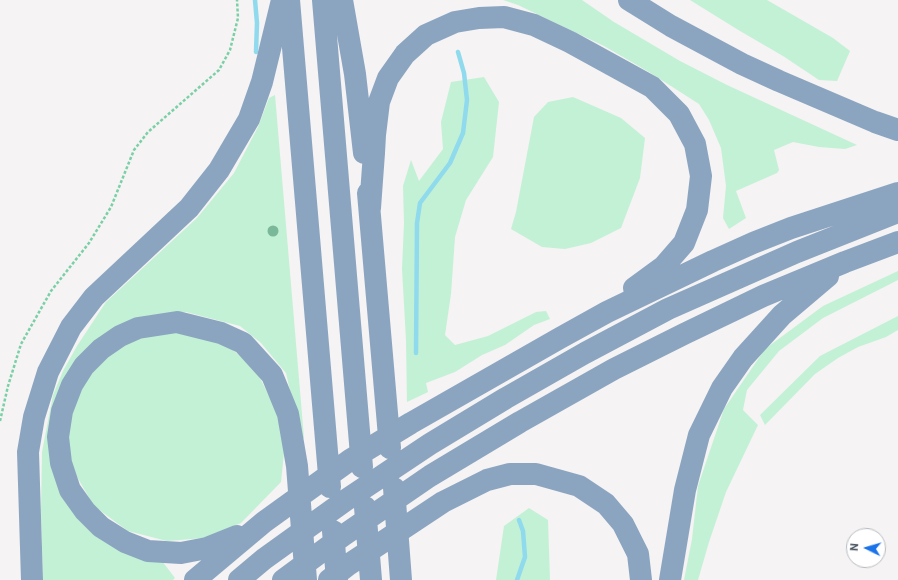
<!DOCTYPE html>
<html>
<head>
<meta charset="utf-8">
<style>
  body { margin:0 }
  #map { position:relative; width:898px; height:580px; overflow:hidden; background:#f5f3f3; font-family:Roboto,sans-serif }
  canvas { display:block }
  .north { position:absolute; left:846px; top:528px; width:40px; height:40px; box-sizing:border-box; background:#fff; border:1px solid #b7bbc0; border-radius:50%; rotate:275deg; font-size:11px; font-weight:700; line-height:16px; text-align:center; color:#4a5661 }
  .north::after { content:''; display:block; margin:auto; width:14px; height:18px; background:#1a73e8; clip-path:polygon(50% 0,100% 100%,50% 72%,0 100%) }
</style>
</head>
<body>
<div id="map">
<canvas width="898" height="580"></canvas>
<div class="north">N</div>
</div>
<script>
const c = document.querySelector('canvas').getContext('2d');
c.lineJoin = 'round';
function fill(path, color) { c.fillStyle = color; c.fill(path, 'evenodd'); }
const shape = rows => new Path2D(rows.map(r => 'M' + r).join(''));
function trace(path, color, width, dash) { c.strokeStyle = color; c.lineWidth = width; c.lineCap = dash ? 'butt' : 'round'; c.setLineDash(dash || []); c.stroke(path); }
fill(shape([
  [503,0,582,0,614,22,680,61,727,85,857,145,845,149,819,147,793,142,774,150,779,170,777,173,736,191,746,218,729,229,723,218,726,186,721,148,709,120,699,104,649,72,604,46,518,5],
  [690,0,767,0,833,38,850,51,837,81,819,80,783,56,740,31],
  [484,77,499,102,493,157,466,200,455,237,451,294,445,335,455,345,488,336,536,312,546,311,550,319,534,325,505,345,482,355,455,372,426,383,428,392,407,402,406,340,402,269,404,223,403,186,411,160,419,181,443,149,441,122,451,82],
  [275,95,304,438,301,439,286,373,261,343,240,326,186,312,147,316,69,370,59,487,162,561,175,578,173,580,43,580,41,511,42,452,53,395,63,371,77,346,106,302,197,218,234,173,258,127,269,98],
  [573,97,621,118,645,138,640,178,621,228,591,243,565,249,542,247,511,229,516,212,534,117,548,102],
  [898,271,898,280,823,318,779,351,747,390,743,410,758,425,726,492,709,542,698,580,684,580,692,539,698,486,724,409,765,349,823,306],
  [898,316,898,330,886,337,858,347,838,358,815,374,765,425,760,415,820,356],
  [165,330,203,335,229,347,255,368,275,408,285,443,281,482,241,523,204,538,167,541,128,531,94,506,73,470,69,451,68,426,72,403,87,375,104,358,132,340],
  [529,508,548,520,550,580,496,580,504,526]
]), '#c3f1d5');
trace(shape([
  [255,0,257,23,256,52],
  [416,353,417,223,420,203,450,163,463,133,467,100,464,73,458,52],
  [517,580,525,557,523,531,519,520]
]), '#90daee', 4.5);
trace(shape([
  [0,421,8,386,21,344,51,291,89,243,111,207,134,150,148,132,219,70,230,50,238,18,237,0]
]), '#7ad0a6', 2.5, [3, 2]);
trace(shape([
  [289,0,330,487],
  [323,0,362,467],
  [342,0,355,74,364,153],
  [629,0,671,26,742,64,779,81,875,122,898,130],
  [368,193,390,448],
  [370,208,374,153,375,135,379,102,388,78,405,54,426,35,455,22,479,18,504,17,534,25,570,42,652,87,679,114,695,144,701,176,697,210,684,243,664,266,634,288],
  [394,488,401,580],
  [365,507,371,580],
  [333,531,337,580],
  [237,536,207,548,181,553,148,551,125,542,101,527,85,511,70,490,61,463,58,437,62,411,72,385,84,366,101,349,120,336,138,328,177,322,221,333,243,343,272,375,288,414,297,466,306,580],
  [32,580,28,452,34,417,48,372,71,327,94,297,189,208,219,170,249,119,262,82,282,0],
  [195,580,264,522,350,460,411,423,560,338,607,312,713,261,753,243,791,228,898,193],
  [239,580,264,559,346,500,430,444,506,398,585,353,668,309,797,252,898,212],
  [283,580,344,535,430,476,520,422,614,369,684,334,763,296,845,262,898,242],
  [329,580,348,565,443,502,487,480,510,474,536,474,579,486,606,504,623,524,638,554,641,580],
  [670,580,685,490,699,435,722,388,743,358,782,315,828,276]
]), '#8ba5c1', 22);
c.fillStyle = '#7bb799';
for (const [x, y] of [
  [273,231]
]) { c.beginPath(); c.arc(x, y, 5.5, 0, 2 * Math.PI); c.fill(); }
</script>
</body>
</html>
